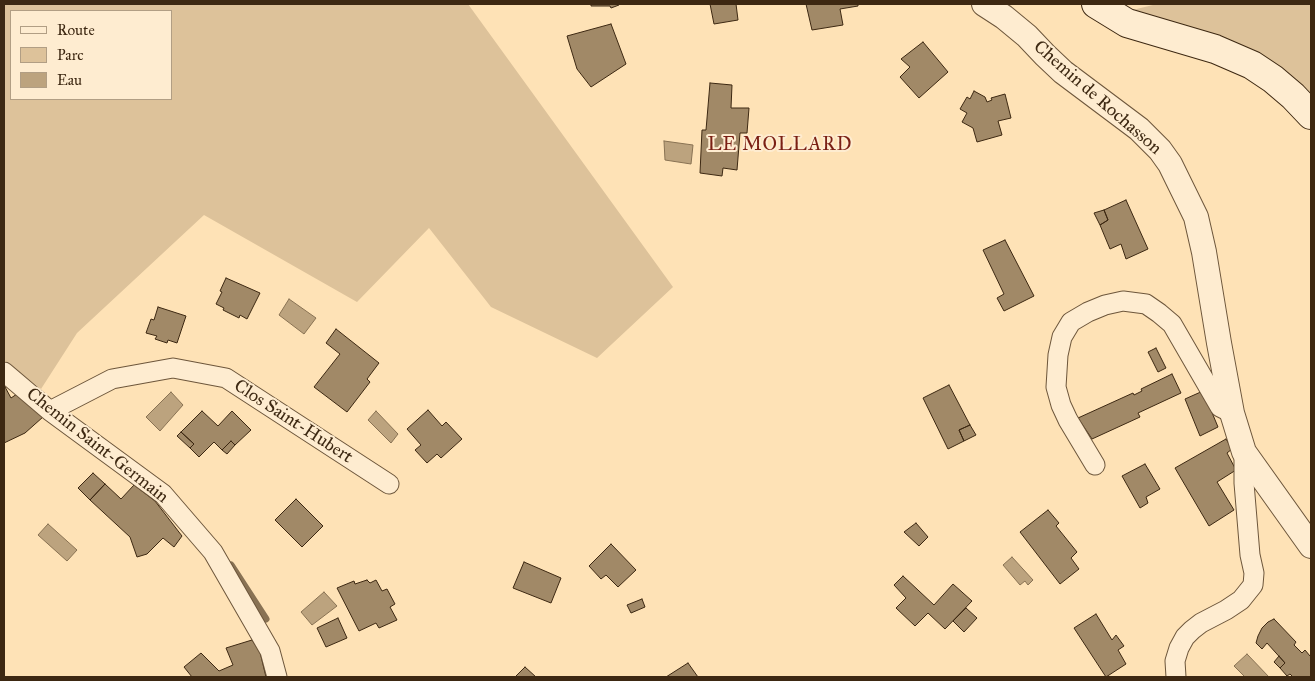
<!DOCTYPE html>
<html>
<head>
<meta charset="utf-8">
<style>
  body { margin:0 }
  #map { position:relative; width:1315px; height:681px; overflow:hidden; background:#fee2b6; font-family:"IM FELL Great Primer",serif }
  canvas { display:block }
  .frame { position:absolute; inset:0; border:5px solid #3d2812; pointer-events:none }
  .legend { position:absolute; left:10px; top:10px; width:162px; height:90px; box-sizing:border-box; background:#feecd0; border:1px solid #b19e84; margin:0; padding:6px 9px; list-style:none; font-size:15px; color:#3d2812 }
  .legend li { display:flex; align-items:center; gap:10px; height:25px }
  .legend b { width:25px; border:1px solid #b19e84 }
</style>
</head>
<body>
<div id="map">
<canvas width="1315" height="681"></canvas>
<div class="frame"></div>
<ul class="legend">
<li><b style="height:6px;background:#feecd0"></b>Route</li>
<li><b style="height:14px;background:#ddc29a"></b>Parc</li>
<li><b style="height:14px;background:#bca37e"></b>Eau</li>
</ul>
</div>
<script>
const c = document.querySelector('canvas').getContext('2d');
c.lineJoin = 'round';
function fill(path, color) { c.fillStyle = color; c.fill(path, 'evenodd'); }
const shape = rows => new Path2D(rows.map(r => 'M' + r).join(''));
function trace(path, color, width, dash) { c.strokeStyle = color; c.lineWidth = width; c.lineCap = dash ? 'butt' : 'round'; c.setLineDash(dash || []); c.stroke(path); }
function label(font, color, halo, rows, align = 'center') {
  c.font = font + ' "IM FELL Great Primer",serif'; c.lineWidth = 4; c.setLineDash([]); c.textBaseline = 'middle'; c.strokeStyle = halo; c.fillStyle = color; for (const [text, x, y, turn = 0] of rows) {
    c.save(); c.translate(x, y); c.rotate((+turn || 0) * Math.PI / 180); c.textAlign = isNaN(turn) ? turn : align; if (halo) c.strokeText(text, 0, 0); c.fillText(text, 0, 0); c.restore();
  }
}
fill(shape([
  [4,4,468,4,673,287,597,358,491,307,429,228,357,302,204,215,77,333,41,389,4,360],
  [11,11,171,11,171,99,11,99],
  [1157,4,1311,4,1311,106,1116,14]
]), '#ddc29a');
const water = shape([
  [664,141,693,145,691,164,665,160,664,141],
  [289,299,316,318,304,334,279,315,289,299],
  [171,392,183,405,160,431,146,417,171,392],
  [376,411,398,434,391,443,368,420,376,411],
  [48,524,77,550,67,561,38,535,48,524],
  [1012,557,1033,580,1028,585,1025,581,1020,585,1003,565,1012,557],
  [324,592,337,606,312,625,301,612,324,592],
  [1247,654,1269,677,1245,677,1234,666,1247,654]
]);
fill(water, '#bca37e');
trace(water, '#897253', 1);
trace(shape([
  [231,565,266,619]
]), '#897253', 7);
const building = shape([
  [591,4,619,4,619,5,611,8,610,6,591,6,591,4],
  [710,4,736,4,738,20,714,24,710,4],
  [806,4,858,4,858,6,840,9,843,25,812,30,806,4],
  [611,24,626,64,591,87,577,69,567,36,611,24],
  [923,42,948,72,919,98,900,77,910,67,901,59,923,42],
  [710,83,732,85,731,108,749,108,747,133,740,133,737,170,723,168,722,176,700,173,702,130,706,130,710,83],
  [974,91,985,97,987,102,992,100,991,98,1005,94,1011,118,998,121,1002,135,977,142,973,128,962,122,967,113,960,109,967,97,970,99,974,91],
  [1126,200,1148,249,1126,259,1121,244,1110,249,1100,225,1108,220,1104,210,1126,200],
  [1104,210,1108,220,1100,225,1094,213,1104,210],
  [1005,240,1034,296,1004,311,997,298,1004,294,983,250,1005,240],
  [226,278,260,293,247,319,240,315,239,318,223,310,224,308,216,304,222,292,220,291,226,278],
  [158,307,186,316,177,343,168,340,167,343,155,339,157,336,146,333,151,319,154,320,158,307],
  [336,329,379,363,367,379,370,382,347,412,314,387,340,354,326,343,336,329],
  [1156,348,1166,368,1158,372,1148,352,1156,348],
  [1172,374,1181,393,1138,413,1140,417,1092,439,1078,418,1133,393,1134,395,1142,391,1141,389,1172,374],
  [4,385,11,398,17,394,43,417,25,433,4,443,4,385],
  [949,385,970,425,959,430,964,441,948,449,923,398,949,385],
  [1203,391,1218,427,1200,436,1185,399,1203,391],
  [428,410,442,426,446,422,462,439,441,458,437,454,427,463,415,450,421,445,407,429,428,410],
  [202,411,218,426,232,411,251,430,235,445,231,441,222,450,214,442,199,457,190,448,194,444,181,432,202,411],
  [970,425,976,435,964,441,959,430,970,425],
  [181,432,194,444,190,448,177,436,181,432],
  [1226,439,1232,449,1227,453,1236,470,1217,482,1234,510,1209,526,1175,468,1226,439],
  [231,441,235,445,227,454,222,450,231,441],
  [1145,464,1160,489,1146,497,1148,503,1140,508,1122,476,1145,464],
  [93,473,105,484,90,500,78,488,93,473],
  [105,484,121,499,134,485,155,501,182,536,174,547,163,538,147,554,137,557,130,537,90,500,105,484],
  [296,499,323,526,302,547,275,520,296,499],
  [1048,510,1059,523,1056,526,1077,552,1071,558,1079,569,1060,584,1020,532,1048,510],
  [916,523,928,537,919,546,904,532,916,523],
  [611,544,636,570,618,587,606,575,601,579,589,566,611,544],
  [524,562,561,578,551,603,513,588,524,562],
  [903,576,934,605,953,584,972,601,945,629,928,613,915,626,896,608,906,598,894,585,903,576],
  [367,580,370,583,376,580,382,591,387,589,395,604,390,607,397,620,379,628,376,623,359,631,337,588,354,581,355,584,367,580],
  [642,599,645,607,631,613,627,605,642,599],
  [966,608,977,618,964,632,953,621,966,608],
  [1096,614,1112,640,1116,635,1124,646,1118,650,1126,664,1106,677,1074,628,1096,614],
  [338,618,347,638,326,647,317,628,338,618],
  [1274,619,1296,642,1294,645,1302,653,1305,650,1310,656,1311,655,1311,677,1293,677,1290,674,1287,676,1280,668,1285,663,1267,643,1262,649,1256,643,1258,636,1262,628,1268,622,1274,619],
  [252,640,260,652,266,677,192,677,184,667,201,653,219,671,233,665,226,648,252,640],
  [1279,656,1285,663,1280,668,1274,662,1279,656],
  [688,663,698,677,666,677,688,663],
  [525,667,536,677,515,677,525,667]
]);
fill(building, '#a18967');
trace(building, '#3d2812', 1);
const minor = shape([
  [4,372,50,411,163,494,213,552,270,651,277,677],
  [50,411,112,379,173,368,226,378,389,484],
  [1095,465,1068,420,1061,405,1056,387,1058,355,1062,337,1071,322,1088,312,1105,305,1123,301,1146,304,1159,313,1172,324,1220,407,1232,413],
  [1176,677,1175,661,1179,648,1185,637,1192,630,1201,623,1226,610,1241,600,1253,585,1254,573,1250,555,1244,483,1244,452]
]);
const tertiary = shape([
  [984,4,1004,17,1027,36,1045,55,1063,72,1139,129,1160,150,1170,164,1196,217,1204,252,1219,343,1232,413,1244,452,1311,546]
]);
const secondary = shape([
  [1096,4,1127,23,1215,49,1252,65,1273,79,1293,96,1311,115]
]);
trace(minor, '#6d563b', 21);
trace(tertiary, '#6d563b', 26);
trace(secondary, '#3d2812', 30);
trace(minor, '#feecd0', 19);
trace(tertiary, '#feecd0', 24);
trace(secondary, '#feecd0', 28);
label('18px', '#3d2812', '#feecd0', [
  ["Chemin de Rochasson",1097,98,41],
  ["Clos Saint-Hubert",293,422,33],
  ["Chemin Saint-Germain",97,446,38]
]);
c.letterSpacing = '1px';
label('19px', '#7a1f14', '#feecd0', [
  ["LE MOLLARD",780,145]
]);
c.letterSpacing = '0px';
</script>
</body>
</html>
